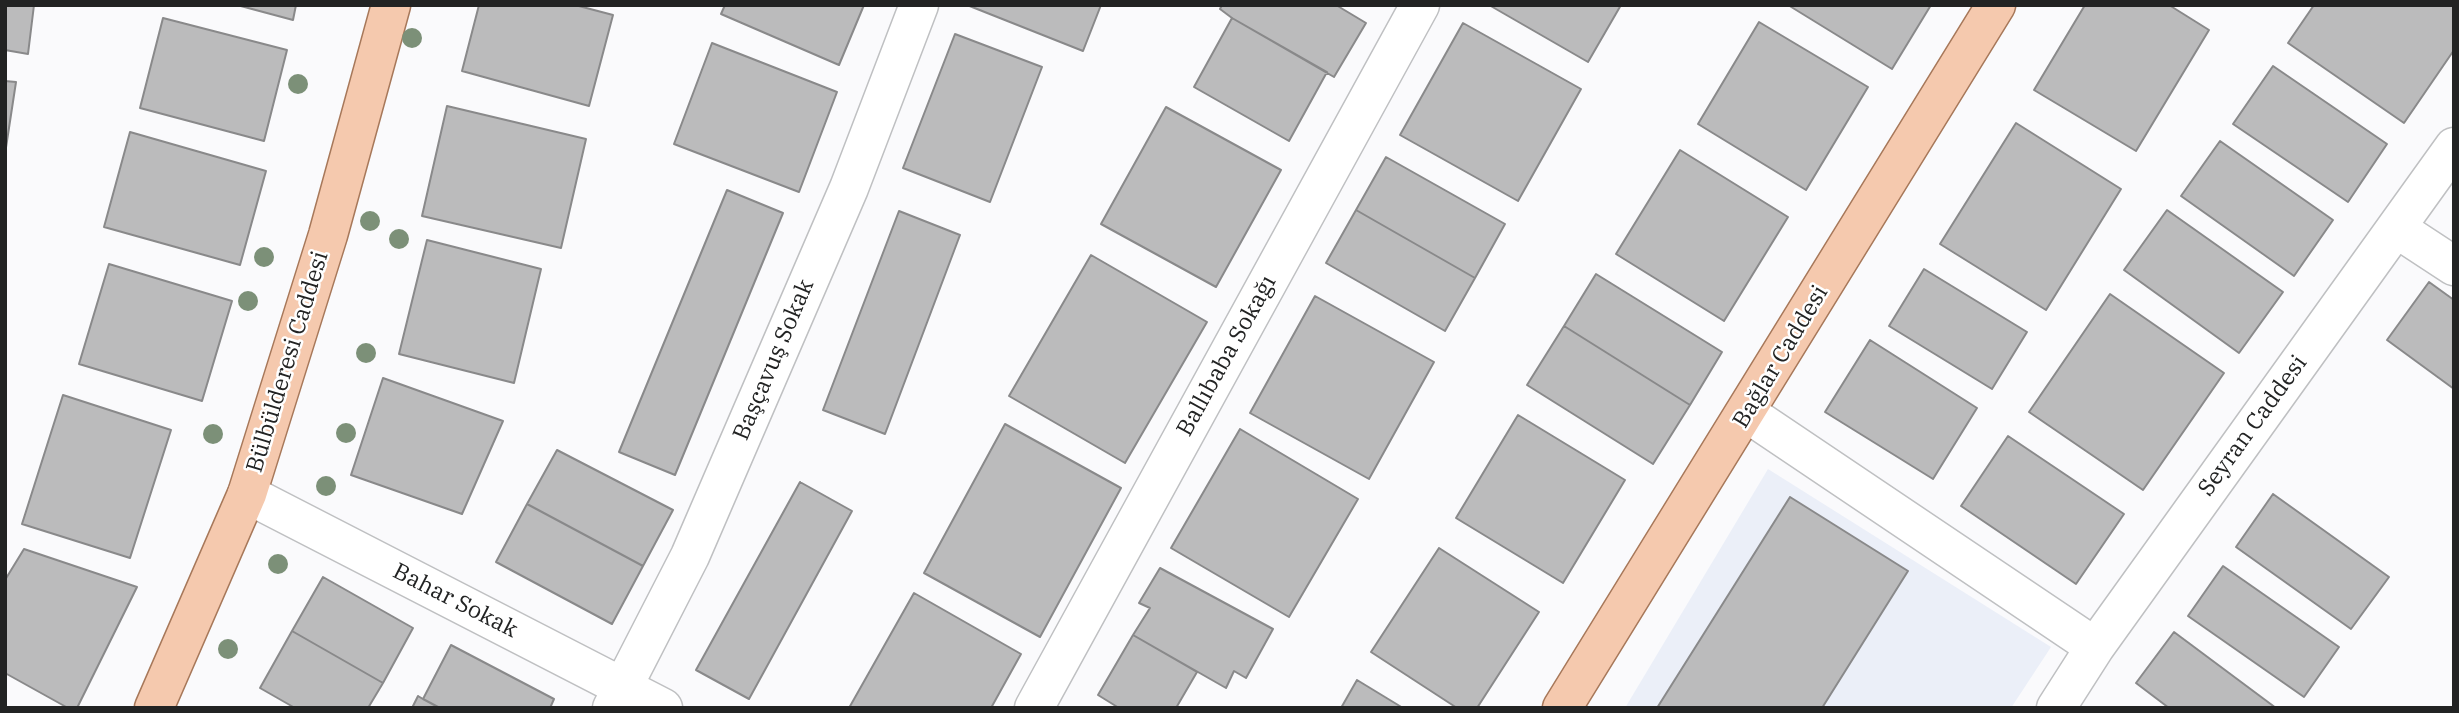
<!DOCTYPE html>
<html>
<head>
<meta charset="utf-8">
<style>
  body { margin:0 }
  #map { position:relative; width:2459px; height:713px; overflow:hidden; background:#fafafc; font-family:"IBM Plex Serif",serif }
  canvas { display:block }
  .frame { position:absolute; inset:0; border:7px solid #222323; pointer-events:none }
</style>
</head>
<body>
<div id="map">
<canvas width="2459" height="713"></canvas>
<div class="frame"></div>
</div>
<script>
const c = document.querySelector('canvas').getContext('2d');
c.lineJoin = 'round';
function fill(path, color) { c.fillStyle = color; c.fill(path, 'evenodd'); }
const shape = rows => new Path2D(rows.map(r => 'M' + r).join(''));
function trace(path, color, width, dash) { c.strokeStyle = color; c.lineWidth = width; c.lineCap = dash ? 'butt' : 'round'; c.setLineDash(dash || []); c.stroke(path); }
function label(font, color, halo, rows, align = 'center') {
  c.font = font + ' "IBM Plex Serif",serif'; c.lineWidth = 5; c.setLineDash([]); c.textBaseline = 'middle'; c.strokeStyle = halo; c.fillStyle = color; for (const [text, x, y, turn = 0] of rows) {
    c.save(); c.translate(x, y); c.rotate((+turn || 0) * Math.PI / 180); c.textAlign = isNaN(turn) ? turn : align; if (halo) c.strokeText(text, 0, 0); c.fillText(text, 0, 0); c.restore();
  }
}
fill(shape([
  [1768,469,2051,647,2011,708,1625,708]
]), '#ebeff8');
const building = shape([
  [5,5,34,5,28,54,5,50,5,5],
  [237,5,296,5,293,20,237,5],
  [479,5,575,5,613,15,589,106,462,71,479,5],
  [725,5,864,5,839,65,721,14,725,5],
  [967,5,1101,5,1083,51,967,5],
  [1222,5,1336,5,1366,23,1334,77,1232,18,1220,9,1222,5],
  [1489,5,1621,5,1588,62,1489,5],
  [1788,5,1931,5,1892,69,1788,5],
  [2085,5,2169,5,2209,30,2136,151,2034,90,2085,5],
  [2314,5,2454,5,2454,50,2404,123,2288,43,2314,5],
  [163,18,287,50,264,141,140,108,163,18],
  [1232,18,1327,72,1289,141,1194,87,1232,18],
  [1759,22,1868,87,1806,190,1698,124,1759,22],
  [1463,23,1581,89,1518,201,1400,135,1463,23],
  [955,34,1042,67,990,202,903,168,955,34],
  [712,43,837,92,799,192,674,144,712,43],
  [2273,66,2387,144,2348,202,2233,124,2273,66],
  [5,81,16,82,5,154,5,81],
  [447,106,586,139,561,248,422,216,447,106],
  [1166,107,1281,170,1216,287,1101,224,1166,107],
  [2016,123,2121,189,2046,310,1940,244,2016,123],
  [130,132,266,171,240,265,104,227,130,132],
  [2220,141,2333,220,2294,276,2181,196,2220,141],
  [1680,150,1788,217,1724,321,1616,254,1680,150],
  [1386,157,1505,224,1475,278,1356,210,1386,157],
  [727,190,783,213,675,475,619,452,727,190],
  [1356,210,1475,278,1445,331,1326,263,1356,210],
  [2167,210,2283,292,2239,353,2124,270,2167,210],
  [899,211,960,235,885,434,823,410,899,211],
  [427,240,541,269,514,383,399,354,427,240],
  [1091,255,1207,322,1125,463,1009,396,1091,255],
  [109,264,232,301,202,401,79,364,109,264],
  [1924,269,2027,332,1992,389,1889,326,1924,269],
  [1596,274,1722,352,1690,405,1564,326,1596,274],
  [2429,282,2454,300,2454,389,2387,340,2429,282],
  [2110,294,2224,373,2143,490,2029,412,2110,294],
  [1315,296,1434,362,1369,479,1250,413,1315,296],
  [1564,326,1690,405,1653,464,1527,385,1564,326],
  [1870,340,1977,408,1933,479,1825,412,1870,340],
  [383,378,503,421,462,514,351,475,383,378],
  [63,395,171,430,130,558,22,524,63,395],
  [1518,415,1625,480,1563,583,1456,518,1518,415],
  [1005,424,1121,488,1040,637,924,573,1005,424],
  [1240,429,1358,499,1289,617,1171,548,1240,429],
  [2008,436,2124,514,2076,584,1961,506,2008,436],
  [557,450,673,510,643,566,527,504,557,450],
  [800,482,852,511,749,699,696,670,800,482],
  [2273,494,2389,577,2351,629,2236,547,2273,494],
  [1790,497,1908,571,1822,708,1657,708,1790,497],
  [527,504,643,566,612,624,496,562,527,504],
  [1439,548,1539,612,1477,708,1457,708,1371,652,1439,548],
  [24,549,137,587,77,708,68,708,5,673,5,580,24,549],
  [2223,566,2339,647,2304,697,2188,616,2223,566],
  [1160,568,1273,629,1246,678,1234,671,1226,688,1133,635,1150,608,1139,603,1160,568],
  [323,577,413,628,383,683,292,631,323,577],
  [914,593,1021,654,991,708,849,708,914,593],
  [292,631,383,683,368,708,295,708,260,688,292,631],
  [2174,632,2276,708,2169,708,2136,683,2174,632],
  [1133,635,1197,672,1176,708,1119,708,1098,695,1133,635],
  [451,645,554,699,550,708,440,708,423,699,451,645],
  [1357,680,1403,708,1341,708,1357,680],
  [418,696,423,699,440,708,412,708,418,696]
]);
fill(building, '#bbbbbc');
trace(building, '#89898a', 2);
const minor = shape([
  [2396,228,2454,266],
  [1747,413,2095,647],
  [247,494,663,708],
  [612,708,690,556,849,188,919,5],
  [1034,708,1420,5],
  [2056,708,2095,647,2454,147]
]);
const major = shape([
  [154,708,247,494,328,235,391,5],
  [1562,708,1996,5]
]);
trace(minor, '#bfc0c2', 41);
trace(major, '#a7785a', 41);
trace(minor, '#fff', 38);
trace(major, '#f5c9ae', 38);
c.fillStyle = '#7c9078';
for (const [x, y] of [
  [412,38],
  [298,84],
  [370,221],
  [399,239],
  [264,257],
  [248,301],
  [366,353],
  [346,433],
  [213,434],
  [326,486],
  [278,564],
  [228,649]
]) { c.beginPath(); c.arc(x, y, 10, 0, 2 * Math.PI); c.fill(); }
label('23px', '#222323', '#fff', [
  ["Ballıbaba Sokağı",1227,356,-61],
  ["Bağlar Caddesi",1781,357,-59],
  ["Başçavuş Sokak",774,360,-67],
  ["Bülbülderesi Caddesi",288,362,-73],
  ["Seyran Caddesi",2253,426,-54],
  ["Bahar Sokak",455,601,27]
]);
</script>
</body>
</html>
